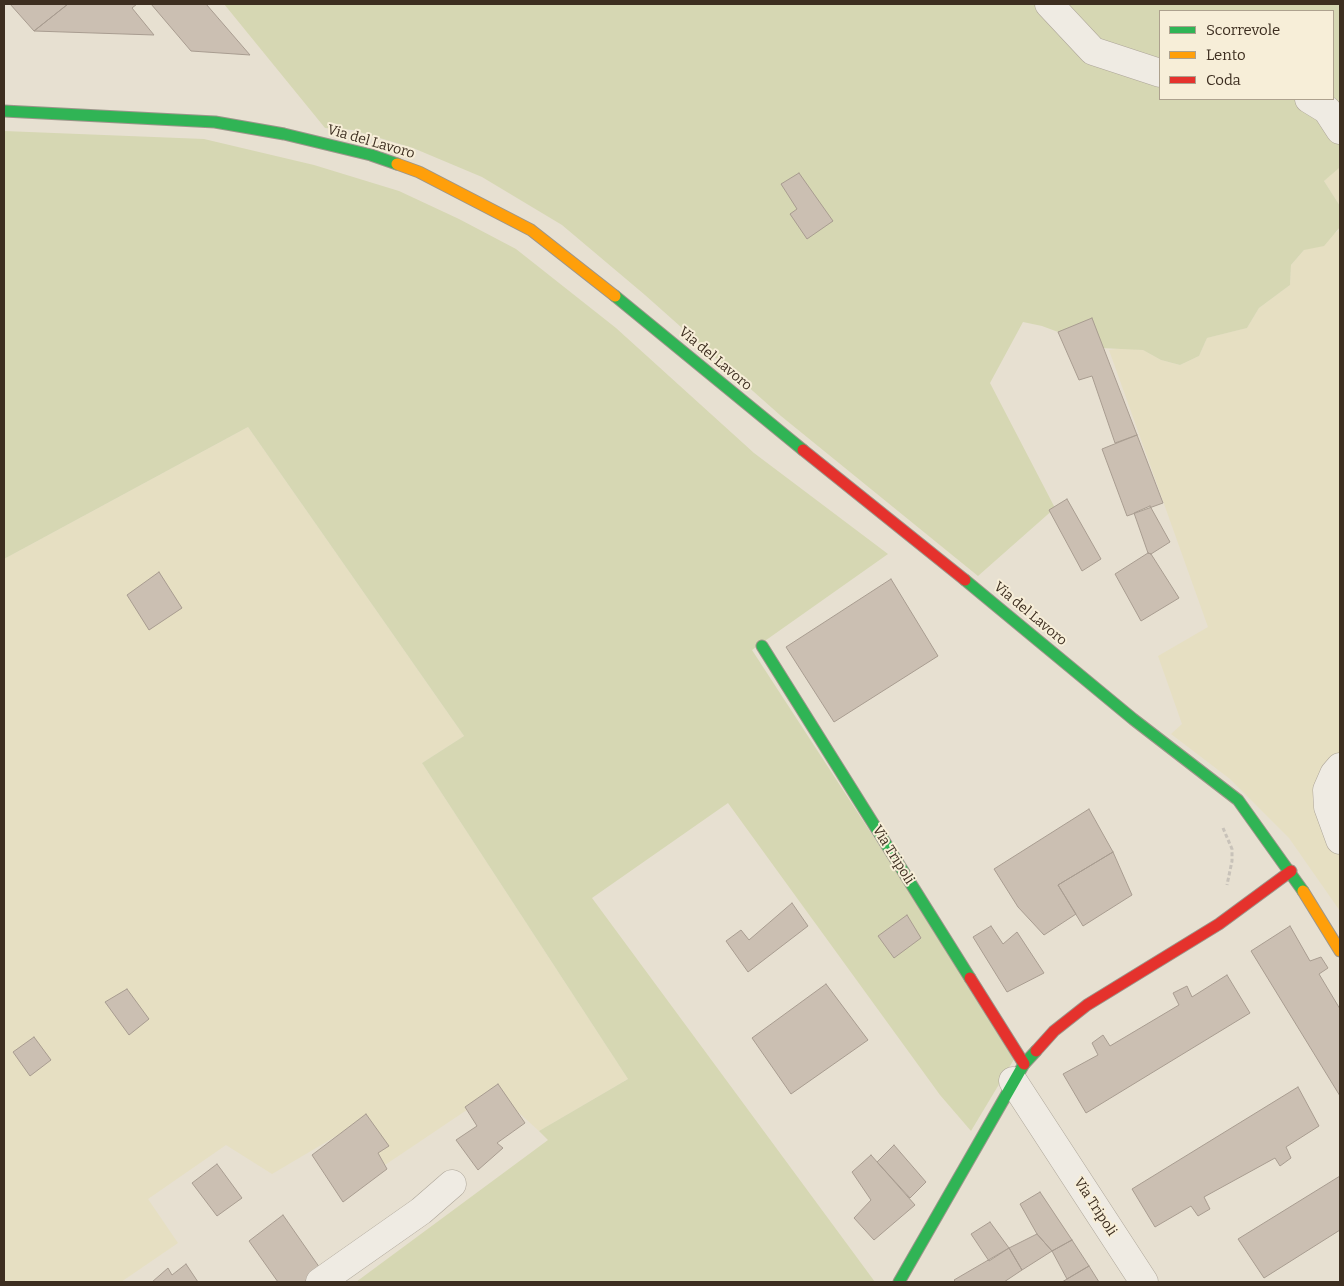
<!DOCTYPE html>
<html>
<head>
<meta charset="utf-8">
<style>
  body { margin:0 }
  #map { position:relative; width:1344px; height:1286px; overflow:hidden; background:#e7e0d1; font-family:Bitter,serif }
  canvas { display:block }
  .frame { position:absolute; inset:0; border:5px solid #3d2e20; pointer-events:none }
  .legend { position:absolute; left:1159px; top:10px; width:175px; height:90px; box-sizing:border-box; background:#f7eed8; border:1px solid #ada18e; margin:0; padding:6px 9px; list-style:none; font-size:15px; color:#3d2e20 }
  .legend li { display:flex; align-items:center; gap:10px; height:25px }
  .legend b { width:25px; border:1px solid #ada18e }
</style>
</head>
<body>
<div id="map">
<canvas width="1344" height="1286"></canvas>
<div class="frame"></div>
<ul class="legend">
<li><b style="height:6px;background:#30b455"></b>Scorrevole</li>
<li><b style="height:6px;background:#ff9f0a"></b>Lento</li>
<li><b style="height:6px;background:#e5322d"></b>Coda</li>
</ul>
</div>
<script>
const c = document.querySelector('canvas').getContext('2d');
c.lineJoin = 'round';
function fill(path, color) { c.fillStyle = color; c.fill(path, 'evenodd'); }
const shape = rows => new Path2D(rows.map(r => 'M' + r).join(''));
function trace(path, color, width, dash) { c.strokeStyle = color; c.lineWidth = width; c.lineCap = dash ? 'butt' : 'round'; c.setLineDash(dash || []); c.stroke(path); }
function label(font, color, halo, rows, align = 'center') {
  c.font = font + ' Bitter,serif'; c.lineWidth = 4; c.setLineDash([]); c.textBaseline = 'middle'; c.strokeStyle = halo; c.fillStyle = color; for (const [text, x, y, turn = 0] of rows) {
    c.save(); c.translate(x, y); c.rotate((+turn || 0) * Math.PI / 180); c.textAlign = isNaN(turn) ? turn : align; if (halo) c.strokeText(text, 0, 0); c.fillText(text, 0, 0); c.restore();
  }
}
fill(shape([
  [1340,162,1340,206,1324,181,1338,168],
  [1340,227,1340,911,1289,838,1230,779,1171,734,1182,724,1158,656,1208,627,1109,350,1124,348,1143,350,1161,360,1180,365,1199,356,1207,338,1247,328,1259,308,1290,285,1291,265,1304,250,1338,231],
  [248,427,464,736,422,763,628,1079,539,1131,495,1091,385,1165,360,1122,272,1174,226,1145,148,1199,178,1243,121,1282,4,1282,4,559]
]), '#e6dfc2');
fill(shape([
  [224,4,1340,4,1340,162,1339,168,1324,181,1340,206,1340,227,1324,246,1304,250,1291,265,1290,285,1259,308,1247,328,1207,338,1199,356,1180,365,1161,360,1143,350,1101,348,1042,326,1023,322,990,383,1055,508,978,576,781,416,645,295,562,225,482,177,413,148,353,130,325,128],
  [1160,11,1333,11,1333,99,1160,99],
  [4,131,204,139,314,165,399,191,459,219,516,249,616,328,754,453,888,554,752,650,1016,1056,971,1131,940,1095,728,803,592,898,875,1282,356,1282,548,1140,539,1131,628,1079,422,763,464,736,248,427,4,559]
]), '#d6d7b3');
const building = shape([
  [10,4,68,4,34,31,10,4],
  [68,4,137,4,132,8,154,35,34,31,68,4],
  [151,4,206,4,250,55,191,51,151,4],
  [799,173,833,221,807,239,790,214,797,209,781,184,799,173],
  [1092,318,1137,435,1115,443,1092,376,1079,380,1058,332,1092,318],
  [1137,435,1163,503,1127,516,1102,449,1137,435],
  [1067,499,1101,559,1082,571,1049,510,1067,499],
  [1150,506,1170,542,1151,554,1148,553,1134,513,1150,506],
  [1148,553,1151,554,1179,598,1141,621,1115,574,1148,553],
  [159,572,182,608,149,630,127,595,159,572],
  [891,579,938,656,834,722,786,647,891,579],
  [1089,809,1113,852,1058,885,1076,914,1044,935,1018,907,994,869,1089,809],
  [1113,852,1132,895,1083,926,1058,885,1113,852],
  [792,903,808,926,748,972,726,941,741,930,749,940,792,903],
  [907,915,921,938,894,958,878,936,907,915],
  [991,926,1003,944,1017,932,1044,973,1007,992,973,937,991,926],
  [1290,926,1310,961,1321,957,1328,968,1319,974,1340,1009,1340,1096,1251,951,1290,926],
  [1227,975,1250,1013,1086,1113,1063,1074,1098,1055,1092,1043,1103,1035,1110,1046,1179,1005,1173,993,1187,986,1192,997,1227,975],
  [826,984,868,1040,791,1094,752,1038,826,984],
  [127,989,149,1019,129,1035,105,1002,127,989],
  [34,1037,51,1060,30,1076,13,1052,34,1037],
  [498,1084,525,1123,497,1143,503,1148,478,1170,456,1140,477,1126,465,1107,498,1084],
  [1298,1087,1319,1126,1286,1147,1291,1158,1280,1166,1275,1158,1204,1197,1210,1209,1198,1216,1191,1206,1155,1227,1132,1189,1298,1087],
  [366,1114,389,1146,378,1153,387,1169,343,1202,312,1155,366,1114],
  [894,1145,926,1182,910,1198,877,1162,894,1145],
  [871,1155,915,1205,874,1240,854,1218,871,1200,852,1172,871,1155],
  [217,1164,242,1198,217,1216,192,1183,217,1164],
  [1340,1176,1340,1230,1264,1278,1238,1239,1340,1176],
  [1040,1192,1072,1240,1052,1251,1037,1234,1020,1204,1040,1192],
  [283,1215,322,1271,304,1282,278,1282,249,1241,283,1215],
  [990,1222,1009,1248,989,1261,971,1234,990,1222],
  [1037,1234,1052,1251,1022,1270,1009,1248,1037,1234],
  [1072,1240,1089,1266,1067,1279,1052,1251,1072,1240],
  [1009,1248,1022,1270,1004,1282,956,1282,954,1280,1009,1248],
  [186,1264,198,1282,152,1282,168,1268,172,1275,186,1264],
  [1089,1266,1099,1282,1062,1282,1067,1279,1089,1266]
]);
fill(building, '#cbbfb2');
trace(building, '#a89c90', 1);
const street = shape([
  [1049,4,1093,51,1160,73],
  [1309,99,1327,110,1340,130],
  [1340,767,1334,774,1327,790,1328,807,1340,840],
  [1013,1081,1144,1282],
  [320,1282,421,1211,452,1184]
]);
const fast = shape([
  [4,111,215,122,284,134,371,155,397,164],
  [615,296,803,450],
  [965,580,1133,719,1238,800,1303,891],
  [762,646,970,978],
  [899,1282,1024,1064,1036,1051]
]);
const slow = shape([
  [397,164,419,172,531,230,615,296],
  [1303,891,1340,951]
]);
const jam = shape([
  [803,450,965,580],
  [970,978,1024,1064],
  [1036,1051,1054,1031,1087,1005,1219,924,1291,871]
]);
trace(street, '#ada599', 29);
trace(fast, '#9c958a', 13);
trace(slow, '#9c958a', 13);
trace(jam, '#9c958a', 13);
trace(shape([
  [1223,828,1232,849,1232,861,1227,885]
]), '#c8c2b9', 3, [4, 2.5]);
trace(street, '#efebe3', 28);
trace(fast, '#30b455', 11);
trace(slow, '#ff9f0a', 11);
trace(jam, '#e5322d', 11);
label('14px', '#3d2e20', '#f7eed8', [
  ["Via del Lavoro",371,142,16],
  ["Via del Lavoro",715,359,40],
  ["Via del Lavoro",1030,614,40],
  ["Via Tripoli",893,855,58],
  ["Via Tripoli",1095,1207,57]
]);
</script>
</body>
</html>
